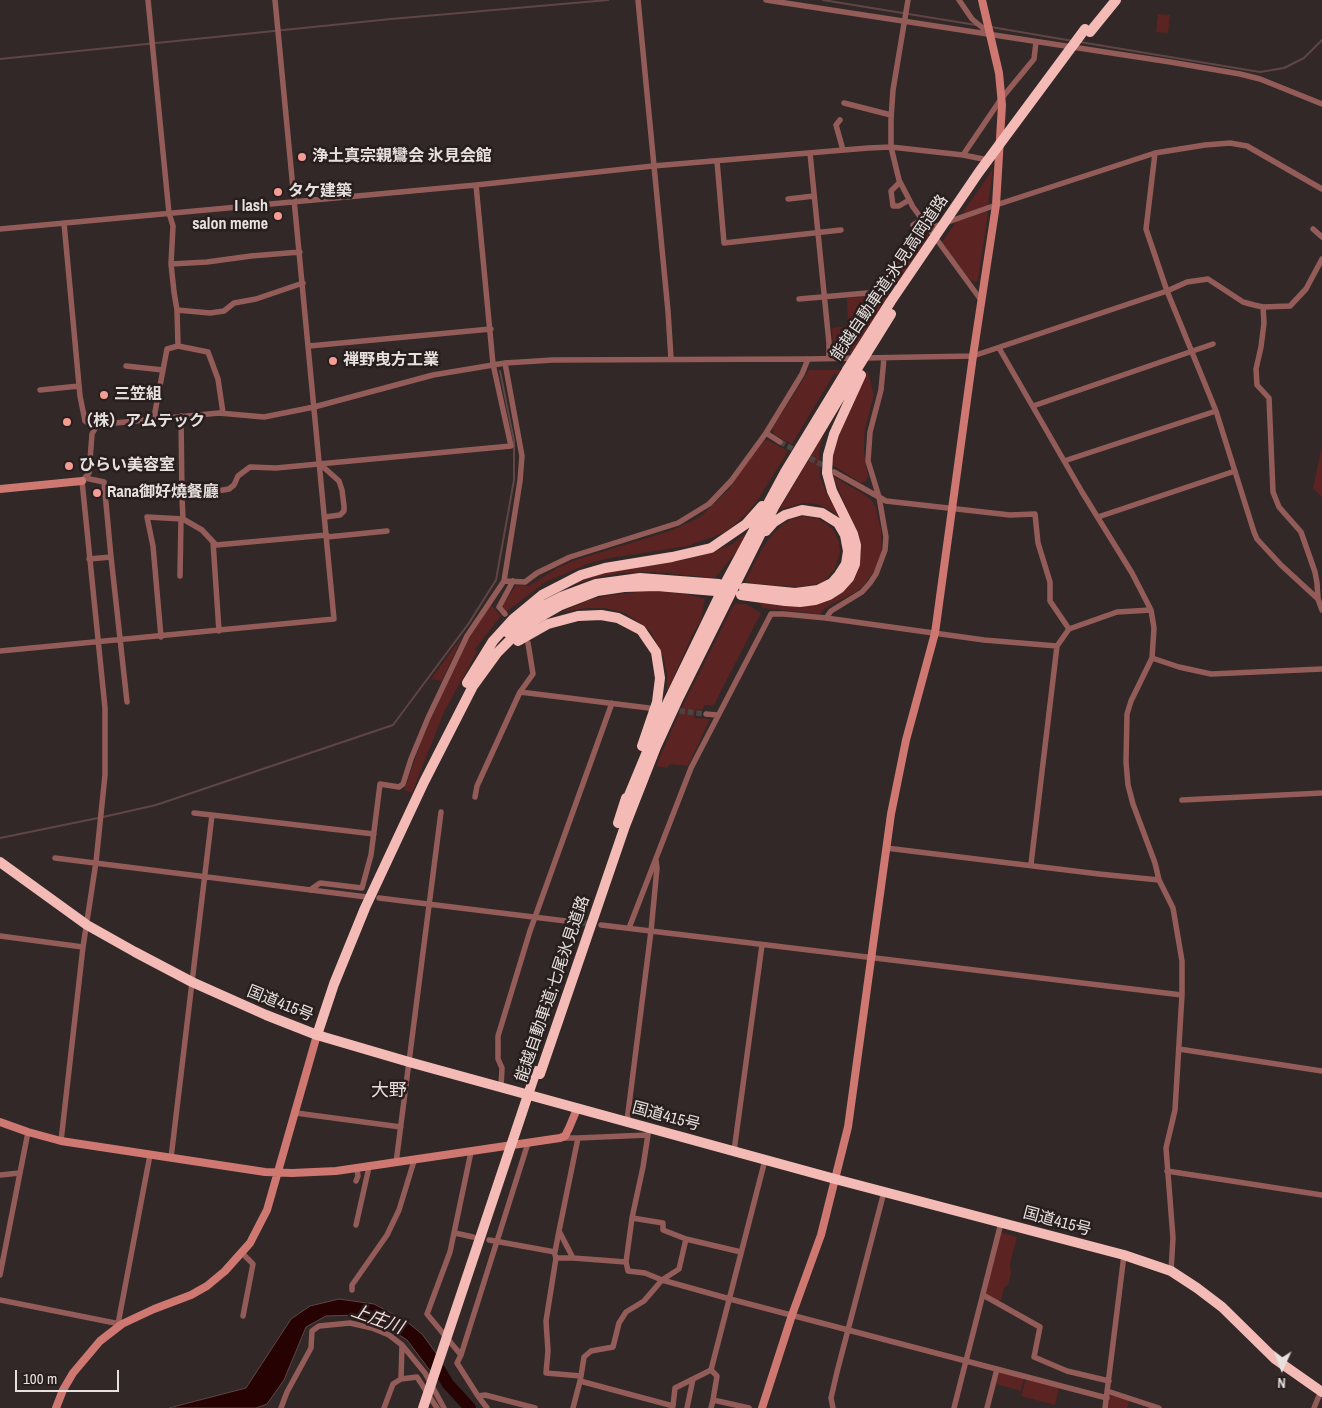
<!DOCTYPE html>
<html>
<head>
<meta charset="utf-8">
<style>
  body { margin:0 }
  #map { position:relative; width:1322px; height:1408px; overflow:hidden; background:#312827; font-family:"Archivo Narrow",sans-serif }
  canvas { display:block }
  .north { position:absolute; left:1257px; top:1343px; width:50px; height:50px; -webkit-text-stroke:4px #271e1d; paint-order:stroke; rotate:182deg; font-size:14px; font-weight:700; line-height:20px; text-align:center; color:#e6e0df }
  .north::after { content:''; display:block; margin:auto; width:18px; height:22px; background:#e6e0df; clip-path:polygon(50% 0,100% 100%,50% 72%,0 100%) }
  .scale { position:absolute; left:15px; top:1370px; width:104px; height:22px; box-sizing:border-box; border:2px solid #e6e0df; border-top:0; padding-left:6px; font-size:15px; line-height:18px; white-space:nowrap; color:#e6e0df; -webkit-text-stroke:4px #271e1d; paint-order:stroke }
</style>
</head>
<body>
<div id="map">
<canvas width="1322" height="1408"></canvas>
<div class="north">N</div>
<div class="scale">100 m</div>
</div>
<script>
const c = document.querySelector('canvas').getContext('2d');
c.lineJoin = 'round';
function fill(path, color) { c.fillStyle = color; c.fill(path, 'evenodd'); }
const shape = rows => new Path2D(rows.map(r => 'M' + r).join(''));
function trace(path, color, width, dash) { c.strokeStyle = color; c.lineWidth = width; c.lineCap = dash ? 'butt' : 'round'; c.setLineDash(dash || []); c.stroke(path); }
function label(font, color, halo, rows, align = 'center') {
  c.font = font + ' "Archivo Narrow","Noto Sans JP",sans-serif'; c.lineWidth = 5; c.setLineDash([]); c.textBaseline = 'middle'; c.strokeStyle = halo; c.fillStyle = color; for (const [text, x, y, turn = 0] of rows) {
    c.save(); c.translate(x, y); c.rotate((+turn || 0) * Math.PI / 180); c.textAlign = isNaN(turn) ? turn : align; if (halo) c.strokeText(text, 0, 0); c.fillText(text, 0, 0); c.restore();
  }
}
fill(shape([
  [1158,14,1170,15,1168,33,1156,32],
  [993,169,988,205,961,215],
  [986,211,988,213,978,280,976,282,970,280,942,242,956,222],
  [920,225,929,237,897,287,873,289,915,228],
  [893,293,853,353,833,353,832,328,848,326,847,298],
  [809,370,841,370,837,375,834,374,792,444,774,435,772,429],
  [866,371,868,372,874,395,865,428,864,442,864,453,868,476,866,481,861,483,831,464,831,452,855,393],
  [823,435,819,453,820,477,826,492,841,520,832,511,817,504,803,503,779,510],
  [768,440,788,451,759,498,748,512,732,527,723,533,688,546,610,558,587,564,544,583,506,612,502,606,516,585,529,586,559,567,575,560,670,531,700,517,728,490,762,441],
  [1322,445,1322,497,1313,489],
  [833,476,865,495,872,501,876,508,881,530,881,554,877,566,865,584,856,592,825,608,820,614,763,608,759,603,784,606,806,606,829,601,840,594,849,586,855,576,861,552,860,541],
  [803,516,817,518,827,524,834,531,839,542,840,552,835,569,828,577,821,583,799,587,757,584,745,581,763,547,772,535,783,524,792,519],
  [746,533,737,551,715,578,652,572,619,573,595,578,562,588,587,578,608,572,688,559,710,553,732,544],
  [637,592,668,592,690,595,705,599,701,620,692,636,667,692,667,674,663,656,651,632,638,622,625,613,605,608,588,608,561,612,589,600,611,595],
  [734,604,746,604,761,613,714,705,704,705,703,709,696,709,694,718,710,719,688,766,670,764,667,768,656,766,681,709],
  [491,605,501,616,475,649,477,652,444,712,412,793,404,790,423,737,451,675,470,637],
  [462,637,442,681,431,679],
  [1000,1232,1017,1237,1010,1264,1011,1273,1008,1285,1004,1287,1001,1300,997,1302,985,1295],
  [999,1372,1024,1378,1021,1391,996,1384],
  [1026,1379,1059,1388,1055,1405,1021,1396],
  [1109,1395,1130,1400,1127,1408,1107,1408]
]), '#5b2321');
const water = shape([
  [339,1299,374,1304,406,1321,422,1334,436,1353,431,1372,407,1340,384,1325,358,1315,326,1316,306,1327,284,1380,267,1404,256,1408,169,1408,246,1388,291,1319,310,1306,339,1299]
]);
fill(water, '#260203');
trace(water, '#604545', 1);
trace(shape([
  [823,0,976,25],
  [991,27,1073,41],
  [1080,42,1260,72,1284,68,1304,58,1322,40],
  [0,59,391,19,608,0],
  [103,817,156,805,393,725,469,623,496,580,514,480,514,441,500,371],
  [0,838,98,818]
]), '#604545', 2);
trace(shape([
  [432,1358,448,1384,470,1408]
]), '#260203', 12);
trace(shape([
  [780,442,828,468],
  [671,710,706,714],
  [574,922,594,924]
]), '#4c4443', 5.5, [5.5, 3]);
trace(shape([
  [148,0,169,213,173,226,171,264,174,292,177,310,178,346,208,352,218,379,223,413],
  [638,0,668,311,671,359],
  [766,0,1170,62,1240,74,1260,79,1322,104],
  [908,0,893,90,891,119,891,147,899,180,913,207,981,300],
  [959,0,972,19,990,34],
  [844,103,891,115],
  [840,120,836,125,843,150],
  [810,153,829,343,829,358],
  [1155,153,1146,229,1167,291,1216,411,1254,532,1257,539,1281,565,1318,599],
  [963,155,1001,99,1034,59,1036,42],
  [717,161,724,243,841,230],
  [900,182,891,191,893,206,899,206,909,200],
  [788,199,814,196],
  [64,223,80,396,85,421,96,427,115,423,219,413,264,417,314,407,433,375,505,363,553,360,808,359,973,356,1167,291,1187,282,1208,279,1243,302,1254,305,1263,307,1290,306,1306,289,1322,259],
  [913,225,922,219],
  [0,229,476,185,653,166,868,148,891,147,963,155,988,160],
  [928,229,996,205,1155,153,1205,145,1230,143,1247,146,1322,189],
  [1313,229,1322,237],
  [171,264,207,262,251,256,300,252],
  [799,299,867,293],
  [1263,307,1264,323,1261,347,1256,369,1257,385,1269,398,1273,492,1279,507,1301,532,1315,572,1317,583,1318,599,1322,610],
  [177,310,210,313,224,311,234,303,256,299,303,283],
  [309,346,491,329],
  [999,348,1082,492,1132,573,1151,610,1154,628,1152,658,1131,701,1127,714,1126,762,1128,785,1133,804,1155,863,1159,880,1173,908,1182,961,1182,995,1175,1110,1166,1148,1173,1238,1171,1271],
  [126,366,163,370,167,349,178,346],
  [40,390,79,386],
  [1033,406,1213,344],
  [181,416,182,497],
  [156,419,155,412,163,370],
  [766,433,780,442],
  [1064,461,1216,411],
  [320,464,339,481,342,490,344,506,344,511,340,515,325,517],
  [834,472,886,501,1010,515,1035,514,1038,543,1050,582,1050,601,1069,629],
  [85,478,104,482,111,557,89,559],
  [1098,517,1235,471],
  [183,519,202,530,216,545,327,535],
  [327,537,387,531],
  [213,542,219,631],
  [111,557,127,702],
  [180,576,181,519],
  [504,581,525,582,537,573,570,557,678,523,709,504,731,481,766,433,802,374,808,359],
  [505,614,499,607,513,581],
  [826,618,831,611,862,592,870,583,876,574,885,550,886,537,879,497,868,461,870,432,881,390,884,358],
  [161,637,153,546,147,517,183,519,182,497,229,489,234,485,238,476,250,467,276,468,511,446,493,364,476,185],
  [0,651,334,619,275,0],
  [1152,658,1179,667,1211,674,1322,669],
  [520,692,649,708],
  [706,714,717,715],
  [475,797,477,786,520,692,533,674,528,643],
  [1182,800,1322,793],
  [212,815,374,834],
  [886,848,1099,874,1159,880],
  [55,858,367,897],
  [1031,864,1057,646,1069,629,1117,612,1151,610],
  [310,890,320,883,362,888,371,855,380,784,399,787,403,784,411,759,428,718,467,636,504,581,520,481,522,456,505,363],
  [379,898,574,922],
  [601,925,1182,995],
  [629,928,691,768,771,614,784,614,826,618,984,640,1057,646],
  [0,936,83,947],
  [1179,1049,1322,1071],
  [501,1087,502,1068,498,1059,498,1036,530,931,612,703],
  [296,1113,401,1127],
  [627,1121,651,931,657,868,656,860],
  [578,1138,648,1135],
  [61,1141,83,947,96,862,105,775,105,708,82,481,89,473,92,434,96,427],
  [734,1151,762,945],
  [471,1152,450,1252,427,1314,461,1355,528,1143],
  [171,1158,212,815,194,813],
  [396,1163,441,812],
  [1167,1171,1322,1195],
  [0,1175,20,1173],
  [356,1181,358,1176,357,1169],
  [632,1218,663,1223,663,1230,686,1239],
  [356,1225,369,1167],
  [559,1231,578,1138,562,1138],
  [455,1233,473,1237],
  [489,1240,555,1252,559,1231,573,1258,626,1262],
  [242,1253,253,1264,243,1316],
  [555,1255,556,1258,573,1258],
  [556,1258,546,1321,548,1351,546,1373,581,1376,584,1357,591,1351,613,1347,619,1323,626,1312,644,1301,662,1280,645,1273,628,1271,626,1262,632,1218,643,1167,649,1128],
  [0,1275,28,1132],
  [662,1280,730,1299,1107,1398],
  [662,1280,679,1269,686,1239,741,1252],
  [352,1290,352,1285,387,1235,399,1210,414,1161],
  [983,1295,1040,1327,1034,1357,1067,1371,1109,1381],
  [0,1300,120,1324],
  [118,1324,150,1155],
  [461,1355,457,1363,478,1396,485,1395,535,1408],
  [711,1370,717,1376,713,1400],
  [581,1376,580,1381,673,1406,675,1388,711,1370,765,1160],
  [401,1379,417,1377,437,1408],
  [1107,1391,1159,1408],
  [478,1396,487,1408],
  [281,1408,287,1392,311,1348,312,1331,319,1326,350,1323,372,1328,389,1335,402,1345],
  [384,1408,393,1384,401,1379,402,1345,425,1373,444,1408],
  [573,1408,580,1381],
  [687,1408,693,1379],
  [711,1408,713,1400,749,1408],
  [833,1408,831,1398,837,1372,884,1192],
  [954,1408,1001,1223],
  [987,1408,997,1369],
  [1105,1408,1124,1255],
  [1314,1408,1321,1391]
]), '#945c58', 5.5);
trace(shape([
  [0,489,82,481],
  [0,1122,28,1132,61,1141,265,1172,292,1173,336,1171,560,1138,565,1136,569,1128,577,1109],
  [56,1408,63,1390,73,1373,100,1341,122,1324,154,1309,191,1295,207,1286,225,1271,250,1243,267,1210,317,1035],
  [762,1408,792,1315,821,1235,848,1127,891,814,906,740,935,633,973,356,996,205,1002,105,999,73,982,0]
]), '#cf7771', 8);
trace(shape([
  [1090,32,1116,0],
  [744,588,795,593,818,590,832,583,839,575,846,564,848,551,845,535,838,523,822,513,802,510,785,515,774,522,766,531],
  [741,595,785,601,800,602,815,600,829,595,840,588,849,578,855,564,856,545,853,534,832,491,827,473,828,455,834,434,861,375],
  [508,633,516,625,539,608,561,597,596,584,640,578,719,584],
  [518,641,548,624,578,616,601,615,618,618,641,630,656,652,660,678,657,702,642,746],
  [467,683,493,641,513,619,542,595,581,575,605,568,672,557,711,548,746,524,762,506],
  [625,805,666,706,728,578,785,472,847,370],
  [618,823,626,798],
  [0,862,87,925,135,952,192,982,266,1015,317,1035,409,1062,835,1179,1124,1255,1171,1271,1197,1288,1222,1307,1275,1359,1322,1392],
  [317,1035,334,984,365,908,424,782,473,686,497,653,514,636,535,620,561,605,597,591,624,587,657,586,715,591],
  [540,1074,625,826,656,747,679,697,774,507,855,372]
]), '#f4bbb6', 10);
trace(shape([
  [847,370,891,301,979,172,1085,29],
  [855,372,891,314],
  [423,1408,536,1071]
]), '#f4bbb6', 10);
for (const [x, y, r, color] of [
  [302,157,5,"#f59c95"],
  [278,192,5,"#f59c95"],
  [278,216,5,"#f59c95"],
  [333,361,5,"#f59c95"],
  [104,395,5,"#f59c95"],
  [67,422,5,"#f59c95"],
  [69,466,5,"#f59c95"],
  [97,493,5,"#f59c95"]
]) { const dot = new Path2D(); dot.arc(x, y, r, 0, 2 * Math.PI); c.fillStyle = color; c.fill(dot); trace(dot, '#271e1d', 2); }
label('bold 16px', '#e6e0df', '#271e1d', [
  ["浄土真宗親鸞会 氷見会館",312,157],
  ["タケ建築",288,192],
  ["I lash",268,207,"right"],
  ["salon meme",268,225,"right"],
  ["禅野曳方工業",343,361],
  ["三笠組",114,395],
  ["（株）アムテック",77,422],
  ["ひらい美容室",79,466],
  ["Rana御好燒餐廳",107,493]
], 'left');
label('16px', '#e6e0df', '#271e1d', [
  ["能越自動車道;氷見高岡道路",890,278,-56],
  ["能越自動車道;七尾氷見道路",553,989,-71],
  ["国道415号",280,1004,22],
  ["国道415号",666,1117,15],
  ["国道415号",1057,1222,15]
]);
label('18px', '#eadddc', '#271e1d', [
  ["大野",389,1091]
]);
label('italic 18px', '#f3dbd9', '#271e1d', [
  ["上庄川",377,1320,20]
]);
</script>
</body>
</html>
